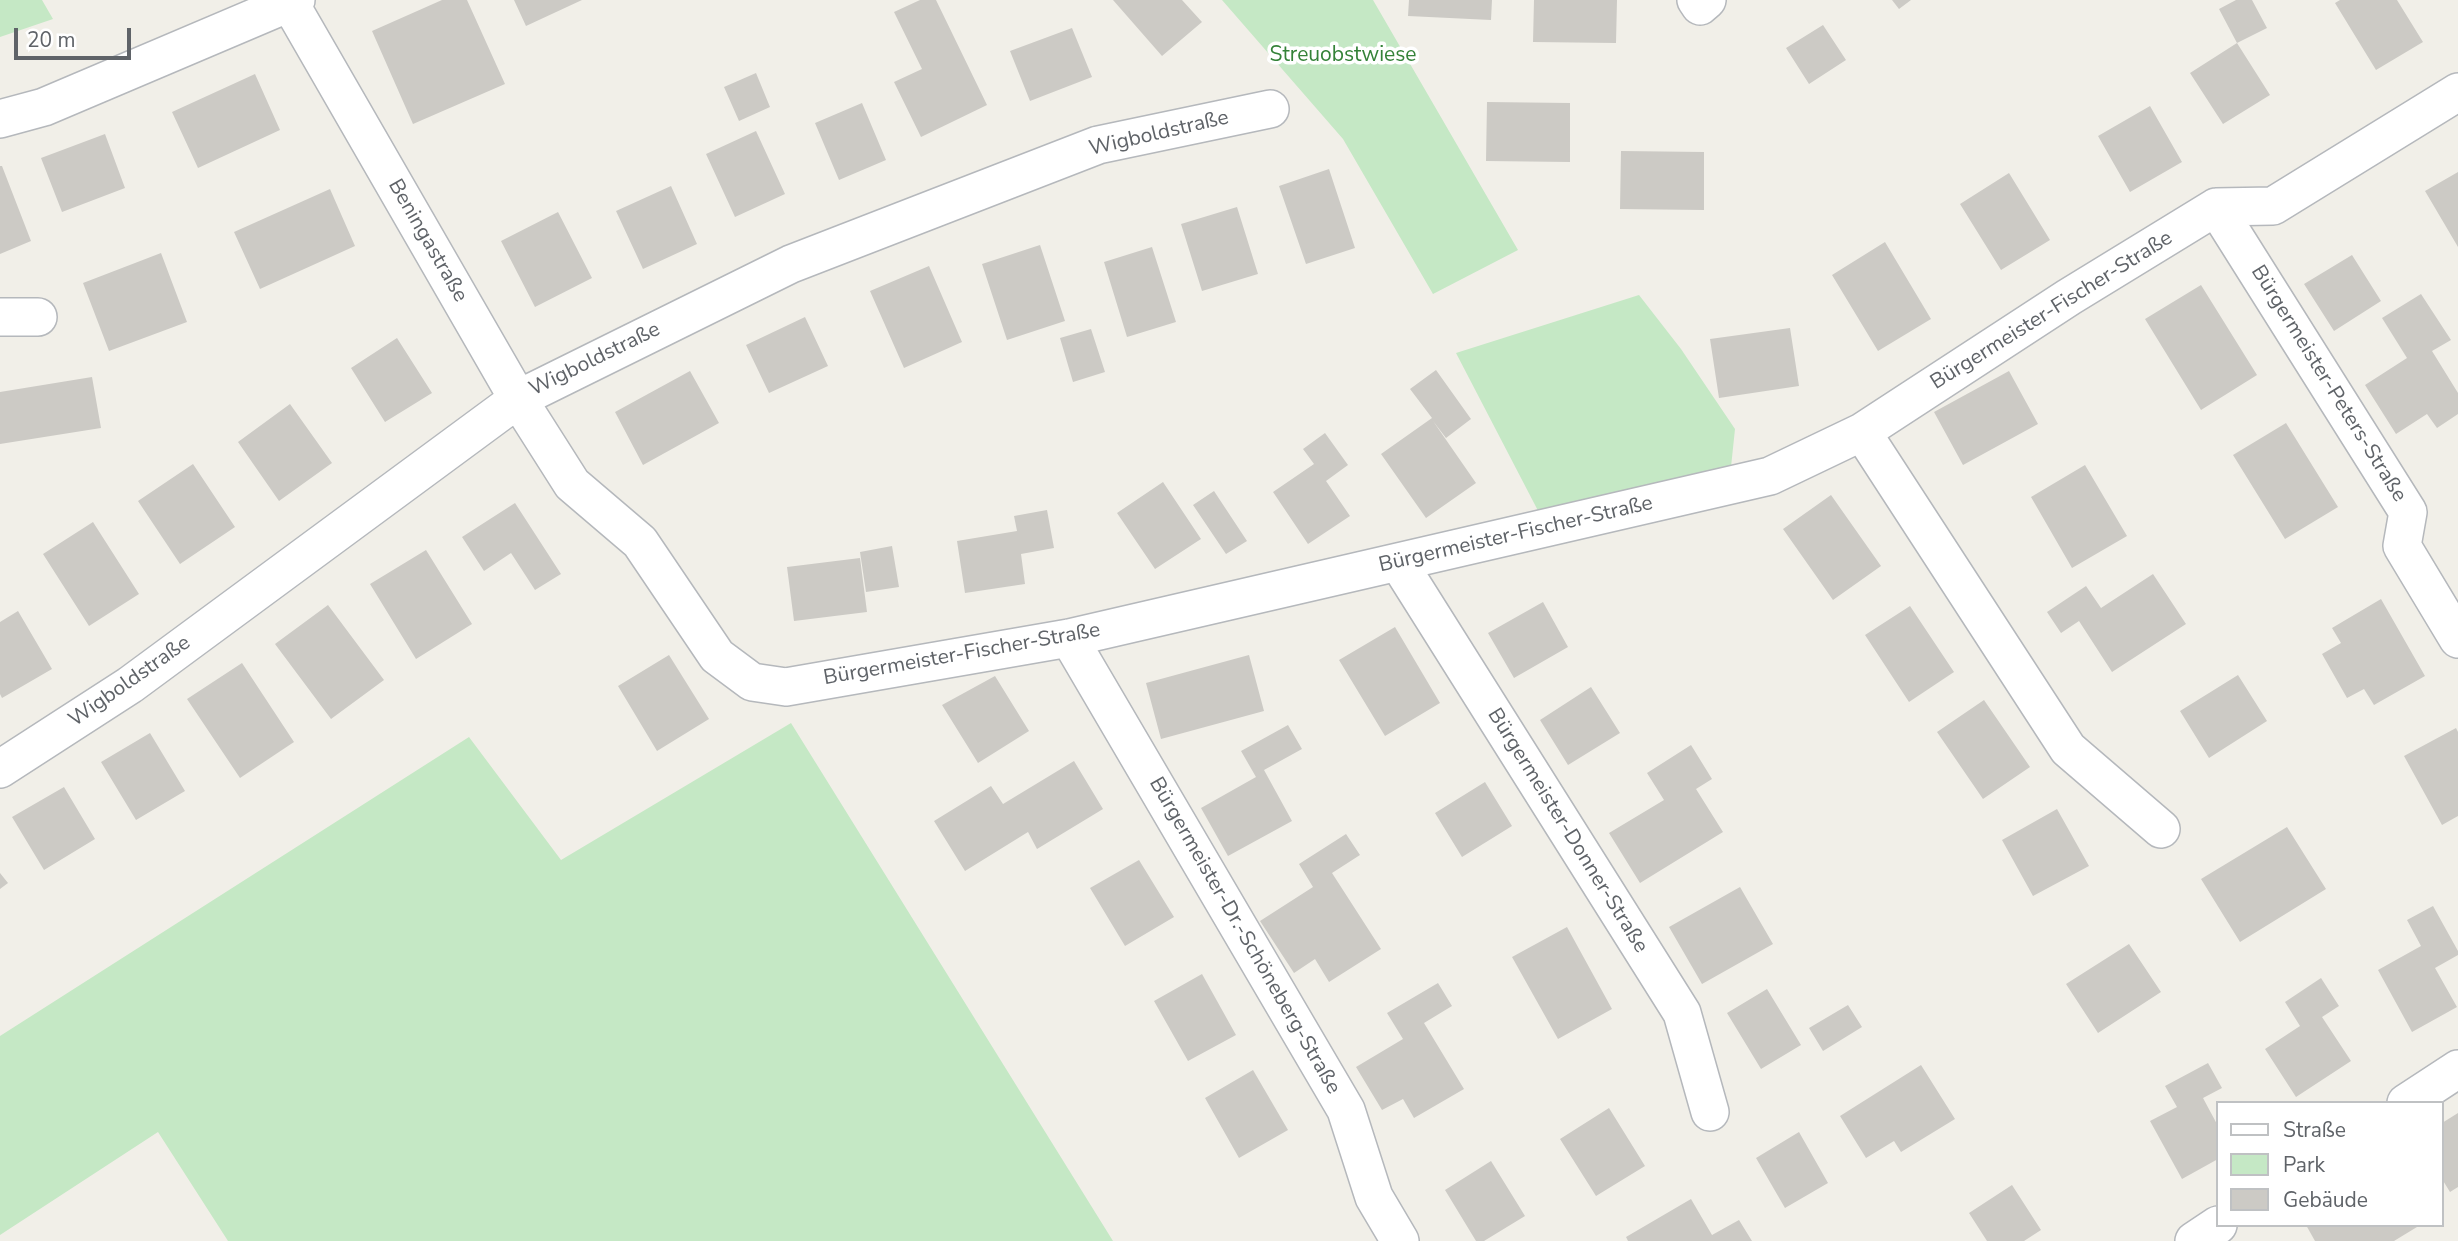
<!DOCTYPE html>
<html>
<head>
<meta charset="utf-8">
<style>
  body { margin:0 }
  #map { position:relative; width:2458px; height:1241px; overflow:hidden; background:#f1efe8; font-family:"Nunito Sans",sans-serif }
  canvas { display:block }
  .legend { position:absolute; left:2216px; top:1101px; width:228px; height:126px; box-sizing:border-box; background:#fff; border:2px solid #bfc1c3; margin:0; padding:9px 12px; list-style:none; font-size:21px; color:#5f6368 }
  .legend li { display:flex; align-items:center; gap:14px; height:35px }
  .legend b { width:35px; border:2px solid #bfc1c3 }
  .scale { position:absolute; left:14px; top:28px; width:117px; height:32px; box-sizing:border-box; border:4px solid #5f6368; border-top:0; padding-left:9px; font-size:21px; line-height:24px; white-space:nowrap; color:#5f6368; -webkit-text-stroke:5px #fff; paint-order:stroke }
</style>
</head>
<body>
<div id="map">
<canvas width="2458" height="1241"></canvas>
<ul class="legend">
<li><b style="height:9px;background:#fff"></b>Straße</li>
<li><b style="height:19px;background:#c5e8c5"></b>Park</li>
<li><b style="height:19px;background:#cccac5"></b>Gebäude</li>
</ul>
<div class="scale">20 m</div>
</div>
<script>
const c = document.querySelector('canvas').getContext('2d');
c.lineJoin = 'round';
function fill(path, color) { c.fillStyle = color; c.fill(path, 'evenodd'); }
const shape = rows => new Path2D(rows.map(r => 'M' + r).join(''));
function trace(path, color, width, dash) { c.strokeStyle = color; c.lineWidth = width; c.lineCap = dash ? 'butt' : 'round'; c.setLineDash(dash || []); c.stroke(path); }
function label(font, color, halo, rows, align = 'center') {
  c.font = font + ' "Nunito Sans",sans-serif'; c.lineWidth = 7; c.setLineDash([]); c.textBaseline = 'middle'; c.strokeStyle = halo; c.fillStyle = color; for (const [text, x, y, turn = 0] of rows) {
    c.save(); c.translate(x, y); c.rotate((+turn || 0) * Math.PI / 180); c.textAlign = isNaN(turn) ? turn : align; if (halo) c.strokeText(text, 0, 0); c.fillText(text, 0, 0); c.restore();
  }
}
fill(shape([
  [0,0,42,0,53,19,0,37],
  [1222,0,1373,0,1518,250,1433,294,1343,139],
  [1639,295,1681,349,1735,429,1729,486,1547,528,1456,353],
  [791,723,1113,1241,228,1241,158,1132,0,1235,0,1036,469,737,561,860]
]), '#c5e8c5');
fill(shape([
  [442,0,467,0,505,84,413,124,372,31],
  [514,0,582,0,526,26],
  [920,0,936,0,987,105,921,137,894,82,922,69,894,12],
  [1113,0,1182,0,1202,22,1162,56],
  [1409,0,1492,0,1491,20,1408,16],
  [1534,0,1617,0,1616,43,1533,42],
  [1892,0,1911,0,1899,9],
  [2236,0,2252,0,2267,28,2237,43,2219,9],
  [2340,0,2397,0,2423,42,2376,70,2335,3],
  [1823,25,1846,60,1809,84,1786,48],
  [1072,28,1092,77,1030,101,1010,51],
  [2237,43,2270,95,2223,124,2190,73],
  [756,73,770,107,739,121,724,87],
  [255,74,280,130,198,168,172,112],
  [1487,102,1570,103,1570,162,1486,161],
  [862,103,886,160,839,180,815,123],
  [2150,106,2182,162,2130,192,2098,136],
  [756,131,785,194,735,217,706,154],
  [105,134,125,188,62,212,41,158],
  [1621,151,1704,152,1704,210,1620,209],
  [0,166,2,166,31,241,0,254],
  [1329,169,1355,248,1306,264,1279,186],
  [2458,172,2458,247,2425,191],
  [2009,173,2050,240,2001,270,1960,204],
  [671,186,697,244,643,269,616,211],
  [330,189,355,246,260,289,234,232],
  [1237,207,1258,274,1202,291,1181,224],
  [558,212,592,278,535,307,501,241],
  [1885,242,1931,319,1878,351,1832,275],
  [1040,245,1065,321,1007,340,982,264],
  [1152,247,1176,322,1127,337,1104,262],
  [161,253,187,322,109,351,83,283],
  [2352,255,2381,301,2334,331,2304,284],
  [929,266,962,342,904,368,870,291],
  [2201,285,2257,375,2201,410,2145,319],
  [2421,294,2451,340,2432,351,2458,393,2458,414,2437,428,2427,414,2396,434,2365,385,2407,358,2382,318],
  [805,317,828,366,769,393,746,345],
  [1790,328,1799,386,1719,398,1710,339],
  [1091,329,1105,372,1073,382,1060,338],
  [397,338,432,393,385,422,351,368],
  [1436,370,1471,419,1446,438,1433,421,1476,483,1426,518,1381,454,1432,418,1410,389],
  [690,371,719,423,643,465,615,412],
  [2009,371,2038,424,1963,465,1934,412],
  [92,377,101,428,0,444,0,392],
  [290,404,332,463,279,501,238,442],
  [2286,423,2338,507,2285,539,2233,455],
  [1325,433,1348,465,1326,481,1350,516,1308,544,1273,492,1314,464,1303,449],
  [193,464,235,527,180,564,138,501],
  [2085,465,2127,536,2072,568,2031,497],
  [1163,482,1201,539,1155,569,1117,513],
  [1214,491,1247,541,1226,554,1193,505],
  [1831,495,1881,566,1833,600,1783,529],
  [515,503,561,574,535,590,511,553,484,571,462,537],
  [1047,510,1054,548,1021,554,1025,584,965,593,957,541,1017,531,1014,516],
  [93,522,139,594,89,626,43,554],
  [892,546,899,587,866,592,860,552],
  [426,550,472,624,416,659,370,584],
  [860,558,867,612,794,621,787,567],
  [2153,574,2186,624,2112,672,2079,621,2061,633,2047,612,2086,586,2101,608],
  [2381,599,2425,676,2374,705,2364,689,2347,698,2322,654,2341,643,2332,628],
  [1543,602,1568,647,1514,678,1488,633],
  [328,605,384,680,331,719,275,644],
  [1910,606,1954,672,1909,702,1865,635],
  [18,611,52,669,2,698,0,694,0,622],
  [1395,627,1440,703,1385,736,1339,660],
  [669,655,709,719,657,751,618,686],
  [1249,655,1264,711,1161,739,1146,683],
  [242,663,294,742,240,778,187,699],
  [2238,675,2267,721,2209,758,2180,711],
  [995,676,1029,731,978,763,942,705],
  [1591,687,1620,733,1568,765,1540,720],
  [1984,700,2030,767,1983,799,1937,732],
  [1288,725,1302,749,1264,770,1292,821,1228,856,1201,808,1256,777,1241,751],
  [2456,728,2458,732,2458,816,2442,825,2404,756],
  [150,733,185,791,136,820,101,762],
  [1691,745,1712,779,1696,789,1723,832,1640,883,1609,833,1664,800,1647,773],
  [1074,761,1103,809,1037,849,1028,832,965,871,934,821,991,786,1003,804],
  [1485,782,1512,826,1462,857,1435,813],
  [64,787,95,839,44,870,12,817],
  [2057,809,2089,866,2033,896,2002,840],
  [2287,827,2326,889,2240,942,2201,879],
  [1346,834,1360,855,1332,873,1381,949,1329,982,1315,959,1294,973,1260,921,1313,887,1299,864],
  [1139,860,1174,917,1125,946,1090,888],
  [0,873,8,883,0,889],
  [1740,887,1773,944,1702,984,1669,927],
  [2433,906,2458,951,2458,955,2435,968,2457,1007,2412,1032,2378,970,2421,946,2407,920],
  [1567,927,1612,1009,1558,1039,1512,957],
  [2129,944,2161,992,2098,1033,2066,984],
  [1202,974,1236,1035,1188,1061,1154,1001],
  [2321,978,2339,1006,2322,1017,2351,1061,2296,1097,2265,1049,2300,1026,2285,1002],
  [1438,983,1452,1006,1424,1023,1464,1089,1414,1118,1403,1099,1382,1110,1356,1067,1403,1039,1387,1013],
  [1767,989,1801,1045,1761,1069,1727,1013],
  [1848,1005,1862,1027,1823,1051,1809,1028],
  [2208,1063,2222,1088,2203,1098,2218,1126,2218,1159,2182,1179,2150,1121,2177,1107,2165,1086],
  [1921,1065,1955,1119,1901,1152,1894,1141,1866,1158,1840,1116],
  [1253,1070,1288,1130,1239,1158,1205,1098],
  [1609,1108,1645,1166,1596,1196,1560,1139],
  [2458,1113,2458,1187,2450,1192,2442,1179,2442,1123],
  [1799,1132,1828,1183,1785,1208,1756,1158],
  [1491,1161,1525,1216,1484,1241,1476,1241,1445,1190],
  [2012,1185,2041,1230,2024,1241,1987,1241,1969,1213],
  [1691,1199,1712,1235,1739,1220,1752,1241,1628,1241,1626,1237],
  [2306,1225,2416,1225,2417,1227,2394,1241,2315,1241]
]), '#cccac5');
const minor = shape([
  [288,0,518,399,572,484,640,542,717,656,752,682,786,687,1069,638,1770,476,1862,432,2069,297,2216,207,2273,206,2458,92],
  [1696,0,1700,6,1707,0],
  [0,119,44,107,296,0],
  [2216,207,2408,512,2402,546,2458,639],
  [0,317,38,317],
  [1862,432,2068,749,2161,829],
  [1398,562,1682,1013,1710,1112],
  [1069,638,1346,1110,1374,1197,1400,1241],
  [0,769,130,685,518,399,791,264,1098,145,1270,109],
  [2406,1103,2458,1069],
  [2194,1241,2218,1225]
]);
trace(minor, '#b5b8bc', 40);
trace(minor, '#fff', 37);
label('21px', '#348238', '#fff', [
  ["Streuobstwiese",1343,56]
]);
label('21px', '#5f6368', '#fff', [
  ["Wigboldstraße",1159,134,-13],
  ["Beningastraße",427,241,60],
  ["Bürgermeister-Fischer-Straße",2052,311,-32],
  ["Wigboldstraße",595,360,-26],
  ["Bürgermeister-Peters-Straße",2328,384,58],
  ["Bürgermeister-Fischer-Straße",1516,535,-13],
  ["Bürgermeister-Fischer-Straße",962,655,-10],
  ["Wigboldstraße",130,682,-35],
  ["Bürgermeister-Donner-Straße",1567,831,58],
  ["Bürgermeister-Dr.-Schöneberg-Straße",1244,936,60]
]);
</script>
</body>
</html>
